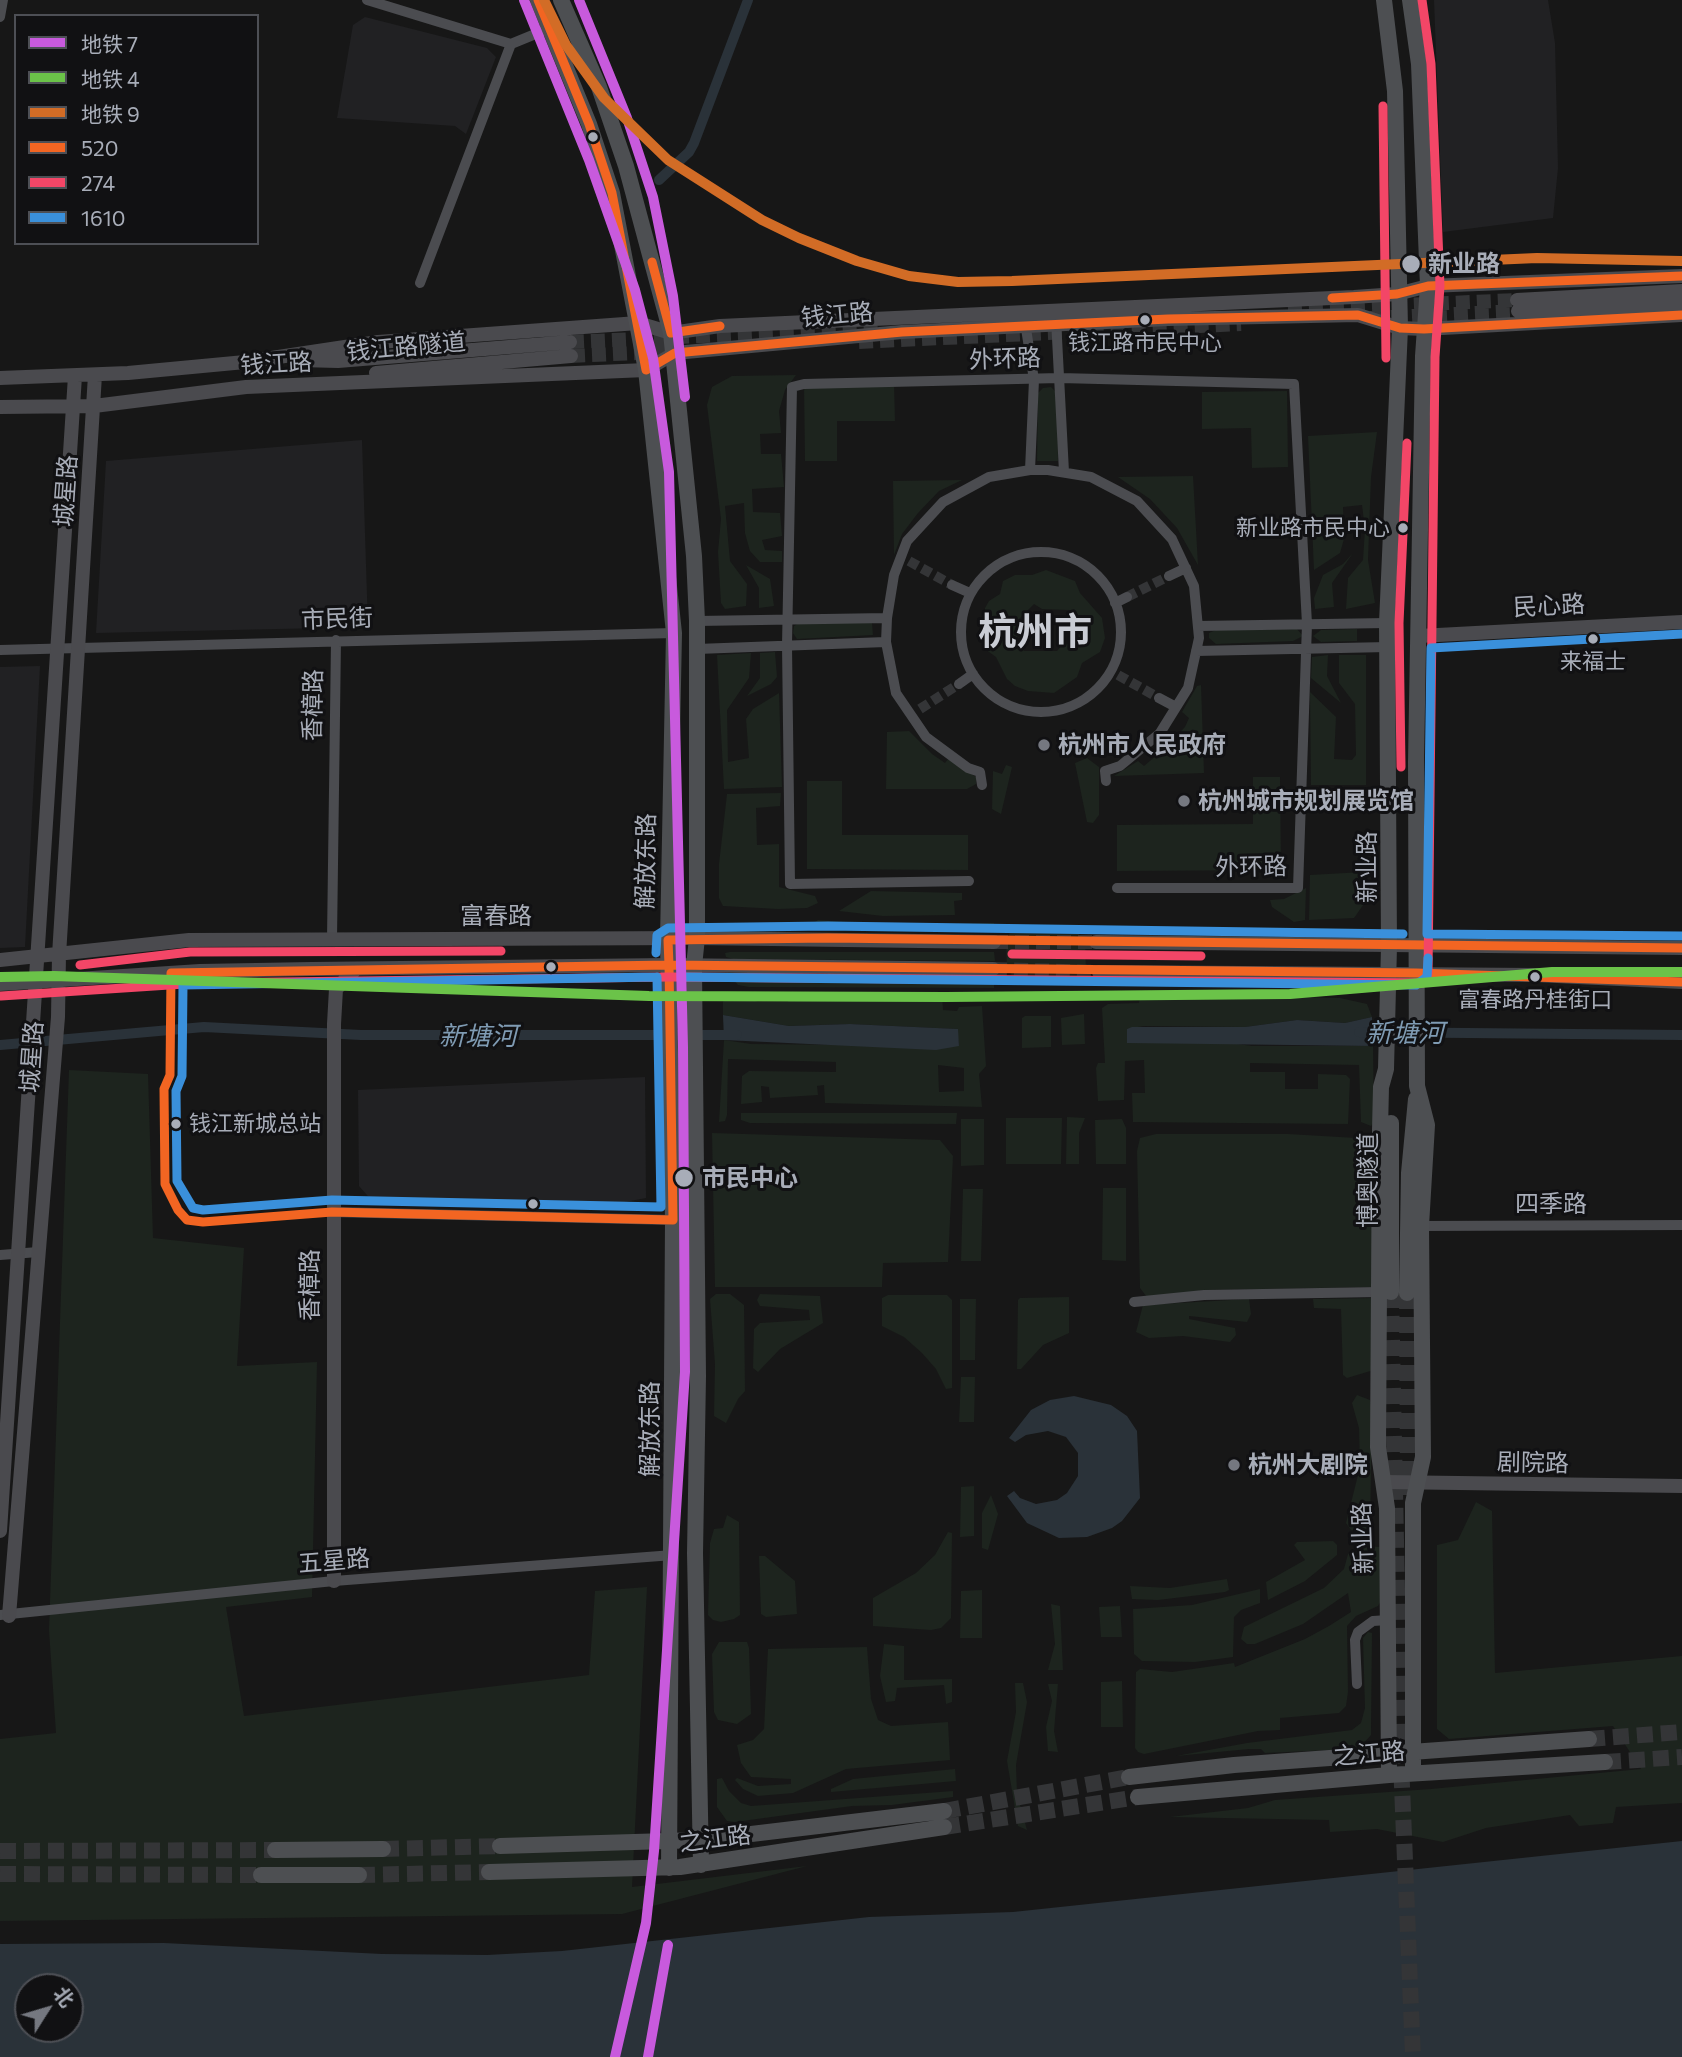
<!DOCTYPE html>
<html>
<head>
<meta charset="utf-8">
<style>
  body { margin:0 }
  #map { position:relative; width:1682px; height:2057px; overflow:hidden; background:#171717; font-family:Commissioner,"Noto Sans SC",sans-serif }
  canvas { display:block }
  .legend { position:absolute; left:14px; top:14px; width:245px; height:231px; box-sizing:border-box; background:#111113; border:2px solid #4d4f55; margin:0; padding:9px 12px; list-style:none; font-size:21px; color:#a8adb8 }
  .legend li { display:flex; align-items:center; gap:14px; height:35px }
  .legend b { width:35px; border:2px solid #4d4f55 }
  .north { position:absolute; left:14px; top:1973px; width:70px; height:70px; box-sizing:border-box; background:#111113; border:2px solid #4d4f55; border-radius:50%; rotate:53deg; font-size:19px; font-weight:700; line-height:28px; text-align:center; color:#a8adb8 }
  .north::after { content:''; display:block; margin:auto; width:24px; height:32px; background:#757880; clip-path:polygon(50% 0,100% 100%,50% 72%,0 100%) }
</style>
</head>
<body>
<div id="map">
<canvas width="1682" height="2057"></canvas>
<ul class="legend">
<li><b style="height:9px;background:#c85add"></b>地铁 7</li>
<li><b style="height:9px;background:#6bc349"></b>地铁 4</li>
<li><b style="height:9px;background:#d26c26"></b>地铁 9</li>
<li><b style="height:9px;background:#f26522"></b>520</li>
<li><b style="height:9px;background:#f34667"></b>274</li>
<li><b style="height:9px;background:#3a90db"></b>1610</li>
</ul>
<div class="north">北</div>
</div>
<script>
const c = document.querySelector('canvas').getContext('2d');
c.lineJoin = 'round';
function fill(path, color) { c.fillStyle = color; c.fill(path, 'evenodd'); }
const shape = rows => new Path2D(rows.map(r => 'M' + r).join(''));
function trace(path, color, width, dash) { c.strokeStyle = color; c.lineWidth = width; c.lineCap = dash ? 'butt' : 'round'; c.setLineDash(dash || []); c.stroke(path); }
function label(font, color, halo, rows, align = 'center') {
  c.font = font + ' Commissioner,"Noto Sans SC",sans-serif'; c.lineWidth = 6; c.setLineDash([]); c.textBaseline = 'middle'; c.strokeStyle = halo; c.fillStyle = color; for (const [text, x, y, turn = 0] of rows) {
    c.save(); c.translate(x, y); c.rotate((+turn || 0) * Math.PI / 180); c.textAlign = isNaN(turn) ? turn : align; if (halo) c.strokeText(text, 0, 0); c.fillText(text, 0, 0); c.restore();
  }
}
fill(shape([
  [1434,0,1548,0,1555,43,1558,168,1553,218,1443,232],
  [365,17,487,48,496,57,466,134,455,126,337,118,353,25],
  [362,440,368,627,96,633,106,461],
  [40,666,25,947,0,948,0,667],
  [645,1077,646,1198,625,1202,374,1203,359,1186,358,1090]
]), '#212123');
fill(shape([
  [796,375,785,390,779,411,781,433,760,434,761,454,781,454,784,487,752,489,753,512,780,513,782,536,762,540,765,550,782,551,782,562,760,562,750,551,745,533,744,503,725,506,730,561,747,584,746,606,725,609,721,603,718,552,721,519,707,405,712,387,732,376],
  [894,383,895,421,837,421,837,461,805,461,804,384],
  [1051,387,1057,393,1058,461,1037,461,1038,393,1043,388],
  [1287,391,1288,467,1252,468,1251,428,1202,429,1202,392],
  [1377,432,1371,477,1368,560,1375,603,1346,609,1348,578,1363,560,1365,529,1362,505,1343,507,1344,539,1340,553,1314,570,1308,436],
  [1193,476,1198,565,1177,528,1150,499,1118,477],
  [962,480,939,491,918,513,902,534,894,555,893,481],
  [1353,553,1332,583,1334,607,1315,609,1314,598,1323,575,1343,564],
  [746,565,770,579,774,606,759,608,759,588],
  [1046,570,1075,581,1080,593,1102,618,1105,638,1100,652,1082,663,1077,677,1054,693,1028,691,1015,686,1007,679,996,657,985,649,983,641,985,608,989,601,1000,594,1003,581,1015,575,1032,575],
  [1034,604,1042,609,1069,610,1076,615,1081,627,1078,642,1062,645,1057,651,1024,651,1017,638,1018,620],
  [799,623,872,623,873,635,797,639,793,633,794,626],
  [1297,629,1303,636,1293,641,1216,644,1209,638,1209,633,1216,630],
  [1357,629,1357,641,1321,642,1313,636,1321,630],
  [775,652,777,677,771,684,747,696,760,678,760,653],
  [751,653,749,678,727,710,728,762,749,758,746,719,753,709,779,693,782,787,724,789,717,655],
  [1328,655,1327,676,1341,703,1311,678,1312,657],
  [1339,655,1366,655,1366,785,1311,785,1310,692,1336,717,1334,759,1352,760,1356,755,1355,704,1339,683],
  [1201,685,1204,773,1114,776,1138,761,1144,766,1164,749,1185,727,1189,718,1182,712,1197,686],
  [909,731,932,754,945,763,948,759,976,777,976,784,967,789,886,789,887,732],
  [1087,758,1099,767,1099,815,1093,823,1087,822,1075,763],
  [1006,765,1012,767,1001,814,992,809,993,771,1002,774],
  [1253,777,1280,777,1281,870,1117,871,1117,825,1253,824],
  [807,781,842,781,842,835,968,835,968,870,807,869],
  [781,793,780,806,756,808,757,845,779,844,779,887,815,896,818,903,807,908,778,909,723,906,719,898,719,864,727,794],
  [1364,872,1366,901,1354,918,1309,920,1310,875],
  [1306,888,1305,920,1294,922,1272,907,1270,900,1284,899],
  [871,891,962,893,962,900,954,901,955,915,883,916,839,911],
  [818,920,892,925,994,923,994,930,892,931,807,927],
  [1010,931,1079,932,1079,937,1085,938,1086,972,1082,973,1082,981,1012,981,1011,972,1007,972,1006,936,1009,936],
  [730,952,994,952,995,961,733,959,726,957,725,953],
  [731,976,994,979,994,988,749,987,738,985],
  [732,993,758,1002,788,1002,791,994,801,993,942,994,943,1010,957,1011,959,1007,982,1006,986,1066,979,1074,982,1107,825,1103,824,1085,817,1086,818,1095,770,1098,769,1087,761,1086,762,1102,741,1104,742,1076,749,1071,836,1072,836,1062,728,1059,727,1115,725,1121,719,1122,724,1040,751,1044,959,1046,957,1029,850,1024,789,1026,723,1015,723,1002,726,996],
  [938,1065,964,1068,964,1091,939,1092],
  [1140,994,1340,998,1367,1004,1372,1017,1345,1023,1297,1020,1245,1027,1144,1026,1127,1029,1252,1046,1373,1046,1374,1122,1371,1126,1361,1122,1359,1065,1250,1063,1250,1072,1285,1072,1285,1089,1318,1089,1318,1074,1346,1075,1350,1079,1348,1124,1133,1122,1132,1093,1145,1093,1144,1060,1125,1061,1124,1100,1098,1101,1096,1068,1098,1063,1105,1063,1102,1008,1108,1004,1139,1003],
  [1084,1014,1085,1044,1062,1045,1061,1018],
  [1025,1016,1051,1016,1051,1047,1022,1048,1022,1018],
  [69,1070,148,1074,153,1238,244,1248,237,1366,317,1362,312,1597,226,1607,244,1716,589,1675,595,1591,647,1587,632,1887,807,1866,622,1914,0,1921,0,1739,56,1733,49,1630],
  [741,1113,957,1113,956,1124,750,1123,741,1120],
  [1067,1117,1085,1118,1079,1133,1079,1164,1066,1164],
  [1006,1118,1062,1118,1061,1164,1006,1164],
  [961,1119,984,1119,984,1165,961,1166],
  [1122,1119,1126,1128,1126,1164,1096,1164,1095,1120],
  [712,1133,940,1140,953,1156,948,1262,883,1263,882,1287,715,1287],
  [1156,1134,1288,1134,1374,1139,1373,1287,1204,1290,1150,1301,1140,1288,1137,1151,1140,1138],
  [1103,1188,1126,1188,1126,1261,1102,1260],
  [963,1189,983,1189,981,1261,961,1261],
  [716,1294,730,1294,744,1305,745,1391,738,1399,726,1423,714,1416,715,1364,710,1299],
  [760,1294,820,1296,823,1323,780,1349,758,1372,753,1368,754,1329,760,1323,810,1320,809,1310,760,1306,757,1300],
  [888,1295,947,1295,952,1300,952,1388,946,1389,936,1369,922,1353,904,1337,882,1326,882,1298],
  [1069,1297,1069,1333,1043,1345,1021,1369,1017,1369,1018,1300,1020,1298],
  [1374,1298,1377,1369,1347,1378,1343,1375,1341,1309,1314,1308,1313,1299],
  [960,1299,976,1299,975,1360,960,1360],
  [1249,1299,1251,1314,1247,1322,1189,1316,1189,1319,1235,1328,1236,1335,1230,1342,1183,1336,1149,1338,1136,1332,1143,1305],
  [961,1377,975,1377,974,1422,959,1422],
  [1357,1395,1370,1400,1372,1410,1370,1532,1351,1530,1346,1523,1360,1467,1359,1428,1352,1403],
  [974,1486,974,1536,960,1537,961,1487],
  [991,1495,998,1514,988,1550,982,1548,982,1513],
  [1476,1502,1492,1511,1495,1673,1682,1656,1682,1803,1616,1807,1613,1823,1579,1826,1570,1815,1486,1828,1443,1842,1377,1829,1330,1832,1329,1820,1170,1817,1248,1808,1275,1800,1431,1789,1641,1769,1613,1726,1449,1739,1437,1729,1437,1545,1458,1540],
  [727,1515,739,1522,740,1615,734,1619,721,1622,713,1620,708,1615,710,1543,714,1529,723,1528],
  [948,1532,952,1533,951,1618,941,1628,931,1630,873,1626,873,1598,916,1573,935,1555],
  [1333,1541,1337,1545,1337,1555,1305,1581,1268,1600,1266,1582,1305,1560,1294,1545,1297,1542],
  [1357,1546,1382,1547,1381,1601,1378,1606,1356,1616,1347,1626,1348,1692,1346,1706,1339,1713,1280,1718,1280,1730,1258,1731,1144,1754,1138,1752,1135,1748,1136,1672,1140,1669,1172,1672,1234,1663,1235,1667,1305,1639,1329,1626,1351,1612,1348,1593,1303,1624,1255,1644,1247,1644,1241,1639,1244,1627,1324,1588,1344,1569,1348,1554],
  [759,1556,765,1556,795,1581,797,1614,766,1617,761,1614],
  [1227,1579,1229,1590,1225,1592,1158,1600,1132,1599,1130,1586,1170,1588],
  [1260,1589,1260,1603,1241,1610,1234,1617,1233,1657,1195,1662,1142,1661,1134,1654,1133,1609,1192,1605],
  [982,1590,982,1638,960,1638,961,1591],
  [1051,1604,1060,1606,1063,1670,1048,1670,1055,1644],
  [1120,1606,1122,1637,1101,1637,1099,1607],
  [1368,1632,1372,1633,1371,1728,1371,1735,1362,1745,1353,1749,1265,1753,1261,1749,1249,1749,1176,1756,1247,1743,1352,1730,1361,1723,1365,1708,1363,1638],
  [719,1642,747,1642,749,1648,751,1714,737,1724,718,1720,714,1712,712,1654],
  [884,1644,904,1646,904,1680,952,1679,952,1702,946,1704,944,1685,897,1688,895,1701,886,1702,880,1676],
  [867,1647,871,1699,878,1720,891,1726,948,1722,950,1760,846,1769,793,1793,758,1796,743,1789,735,1780,737,1778,758,1786,791,1784,791,1779,751,1777,741,1763,737,1745,753,1740,764,1729,768,1649],
  [1122,1681,1123,1727,1101,1727,1101,1682],
  [1015,1683,1023,1683,1027,1702,1016,1765,1017,1794,1027,1830,1018,1826,1007,1761,1016,1712],
  [1048,1684,1058,1684,1054,1731,1058,1752,1048,1751,1046,1727,1052,1701],
  [955,1769,956,1781,831,1792,831,1789,853,1779],
  [722,1778,729,1791,741,1803,751,1806,953,1791,953,1797,892,1805,852,1806,735,1822,727,1821,717,1807,717,1779]
]), '#1d241e');
fill(shape([
  [723,1015,789,1026,850,1024,958,1029,959,1046,936,1050,724,1040],
  [1372,1017,1373,1046,1127,1043,1127,1029,1132,1027,1245,1027,1297,1020,1345,1023],
  [1074,1396,1111,1405,1127,1416,1137,1431,1140,1498,1122,1521,1112,1528,1087,1537,1059,1538,1027,1523,1007,1496,1014,1491,1020,1498,1036,1504,1057,1500,1067,1493,1078,1476,1078,1453,1066,1437,1048,1431,1026,1435,1015,1442,1009,1438,1031,1410,1050,1400],
  [1682,1841,1682,2057,0,2057,0,1944,164,1943,382,1954,487,1955,562,1951,869,1917,1013,1912],
  [28,1987,70,1987,70,2029,28,2029]
]), '#2a3239');
trace(shape([
  [659,180,689,152,694,143,748,0],
  [1359,1032,1682,1035],
  [0,1045,204,1027,361,1035,737,1035]
]), '#2a3239', 10);
trace(shape([
  [909,561,952,585],
  [1127,597,1169,576],
  [1118,675,1159,698],
  [920,709,959,684]
]), '#343537', 10, [10, 5]);
trace(shape([
  [1288,310,1517,300],
  [1370,318,1518,311],
  [570,342,879,328],
  [859,342,1241,324],
  [571,356,682,351],
  [994,942,1096,942],
  [993,969,1099,972]
]), '#343537', 14, [14, 7]);
trace(shape([
  [1391,1292,1400,1737,1413,2057],
  [1407,1293,1408,1495],
  [1589,1739,1682,1732],
  [1605,1762,1682,1757],
  [944,1811,1129,1777],
  [944,1827,1138,1797],
  [383,1849,500,1846],
  [0,1851,275,1850],
  [0,1874,261,1875],
  [359,1875,489,1872]
]), '#343537', 16, [16, 8]);
trace(shape([
  [367,0,511,44,550,28],
  [0,17,3,0],
  [420,283,511,44],
  [1056,319,1064,472],
  [1025,322,1034,380,1030,470],
  '961 632a80 80 0 1 1 160 0a80 80 0 1 1-160 0Z',
  [1169,576,1186,568],
  [952,585,970,593],
  [1115,603,1127,597],
  [697,621,887,618],
  [1198,626,1387,623],
  [697,649,886,642],
  [0,650,674,633],
  [1196,651,1388,647],
  [959,684,973,674],
  [1159,698,1176,707],
  [982,785,980,772,968,768,926,737,896,693,886,642,887,618,894,575,907,541,943,502,989,477,1030,470,1048,470,1091,477,1137,501,1172,539,1194,586,1199,638,1188,688,1160,733,1120,766,1105,771,1106,781],
  [969,881,790,884,787,645,792,387,804,384,1060,378,1294,384,1307,624,1298,888,1117,888],
  [332,939,336,640],
  [332,1212,673,1220],
  [1421,1226,1682,1225],
  [0,1255,38,1252],
  [1134,1302,1204,1295,1379,1292],
  [0,1615,334,1581,673,1555],
  [1357,1684,1355,1640,1358,1632,1373,1621,1388,1620]
]), '#4b4c50', 10);
trace(shape([
  [1517,300,1682,291],
  [1518,311,1682,301],
  [300,360,338,361,570,342],
  [376,373,571,356],
  [0,378,128,373,245,362,378,342,638,323,671,333,720,326,1354,297,1397,294,1428,286,1682,276],
  [0,407,94,406,246,387,646,370,675,353,902,332,1168,319,1358,315,1400,328,1424,329,1682,315],
  [1419,636,1682,622],
  [1096,942,1682,948],
  [0,960,189,940,697,938,994,942],
  [1099,972,1536,975,1682,982],
  [0,984,200,971,312,969,669,965,993,969],
  [1384,1482,1682,1486],
  [0,1531,75,376],
  [334,1581,334,1024,336,989,356,969],
  [9,1616,58,1017,59,955,95,375]
]), '#4a4a4e', 14);
trace(shape([
  [538,0,589,124,612,193,646,370,674,633,668,940,673,1220,669,1868],
  [561,0,599,87,626,166,671,333,694,556,697,621,697,938,694,966,698,1376,695,1553,701,1865],
  [1384,0,1395,91,1400,328,1387,623,1389,946,1386,1069,1381,1087,1380,1130,1378,1447,1387,1508,1389,1775],
  [1410,0,1419,64,1428,286,1423,356,1416,762,1417,1086,1427,1125,1421,1226,1423,1457,1413,1503,1413,1773],
  [1391,1123,1391,1292],
  [1407,1293,1409,1173,1416,1099],
  [1129,1777,1234,1765,1589,1739],
  [1138,1797,1389,1775,1605,1762],
  [500,1846,701,1840,944,1811],
  [275,1850,383,1849],
  [489,1872,680,1867,944,1827],
  [261,1875,359,1875]
]), '#4d4f52', 16);
trace(shape([
  [538,0,589,124,612,193,646,370,675,353,902,332,1168,319,1358,315,1400,328,1424,329,1682,315],
  [652,262,671,333,720,326],
  [1332,298,1397,294,1428,286,1682,276],
  [669,965,1416,973,1682,982],
  [669,965,673,1220,332,1212,203,1222,187,1220,178,1210,165,1184,164,1089,170,1075,171,973,669,965],
  [669,965,668,940,828,938,1682,948]
]), '#f26522', 9);
trace(shape([
  [1383,106,1386,358],
  [1401,767,1399,623,1407,443],
  [1012,954,1201,956],
  [80,965,190,952,501,951],
  [1,996,200,983,669,977,1423,983,1428,973,1435,357,1440,286,1431,64,1422,0]
]), '#f34667', 9);
trace(shape([
  [1682,634,1431,648,1427,934,1682,936],
  [656,953,657,935,668,928,828,926,1403,934],
  [657,977,661,1207,332,1200,203,1210,193,1208,177,1181,176,1091,182,1076,183,985,657,977],
  [682,977,1416,985,1427,977,1428,958]
]), '#3a90db', 9);
trace(shape([
  [524,0,589,160,635,290,653,358,669,472,683,1047,685,1372,654,1851,646,1923,615,2057],
  [579,0,627,118,653,197,673,296,685,397],
  [648,2057,668,1945]
]), '#c85add', 10);
trace(shape([
  [0,977,54,976,649,996,946,997,1290,994,1552,972,1682,972]
]), '#6bc349', 10);
trace(shape([
  [544,0,566,45,604,98,668,160,762,220,799,238,857,261,909,276,958,282,1012,281,1537,258,1682,261]
]), '#d26c26', 10);
for (const [x, y, r, color] of [
  [593,137,6,"#a8adb8"],
  [1411,264,10,"#a8adb8"],
  [1145,320,6,"#a8adb8"],
  [1403,528,6,"#a8adb8"],
  [1593,639,6,"#a8adb8"],
  [1044,745,7,"#757880"],
  [1184,801,7,"#757880"],
  [551,967,6,"#a8adb8"],
  [1535,977,6,"#a8adb8"],
  [176,1124,6,"#a8adb8"],
  [684,1178,10,"#a8adb8"],
  [533,1204,6,"#a8adb8"],
  [1234,1465,7,"#757880"]
]) { const dot = new Path2D(); dot.arc(x, y, r, 0, 2 * Math.PI); c.fillStyle = color; c.fill(dot); trace(dot, '#111113', 2.5); }
label('22px', '#a8adb8', '#111113', [
  ["钱江路市民中心",1145,343],
  ["新业路市民中心",1390,528,"right"],
  ["来福士",1593,662],
  ["富春路丹桂街口",1535,1000],
  ["钱江新城总站",189,1124,"left"]
]);
label('bold 24px', '#a8adb8', '#111113', [
  ["新业路",1428,264],
  ["市民中心",702,1178]
], 'left');
label('24px', '#a8adb8', '#111113', [
  ["钱江路",837,315,-5],
  ["钱江路隧道",406,347,-5],
  ["外环路",1005,359,-2],
  ["钱江路",276,364,-3],
  ["城星路",66,491,-86],
  ["民心路",1549,606,-3],
  ["市民街",337,619,-2],
  ["香樟路",313,705,-89],
  ["解放东路",646,861,-89],
  ["外环路",1251,867,-1],
  ["新业路",1367,867,-90],
  ["富春路",496,916],
  ["城星路",32,1057,-86],
  ["博奥隧道",1368,1180,-90],
  ["四季路",1551,1204],
  ["香樟路",310,1285,-90],
  ["解放东路",650,1429,-90],
  ["剧院路",1533,1463,1],
  ["新业路",1363,1538,-92],
  ["五星路",334,1561,-5],
  ["之江路",1369,1754,-5],
  ["之江路",715,1839,-7]
]);
label('bold 24px', '#a8adb8', '#111113', [
  ["杭州市人民政府",1058,745],
  ["杭州城市规划展览馆",1198,801],
  ["杭州大剧院",1248,1465]
], 'left');
label('italic 26px', '#7f9bb3', '#111113', [
  ["新塘河",1405,1033],
  ["新塘河",478,1036]
]);
label('bold 38px', '#c9ccd4', '#111113', [
  ["杭州市",1035,632]
]);
</script>
</body>
</html>
